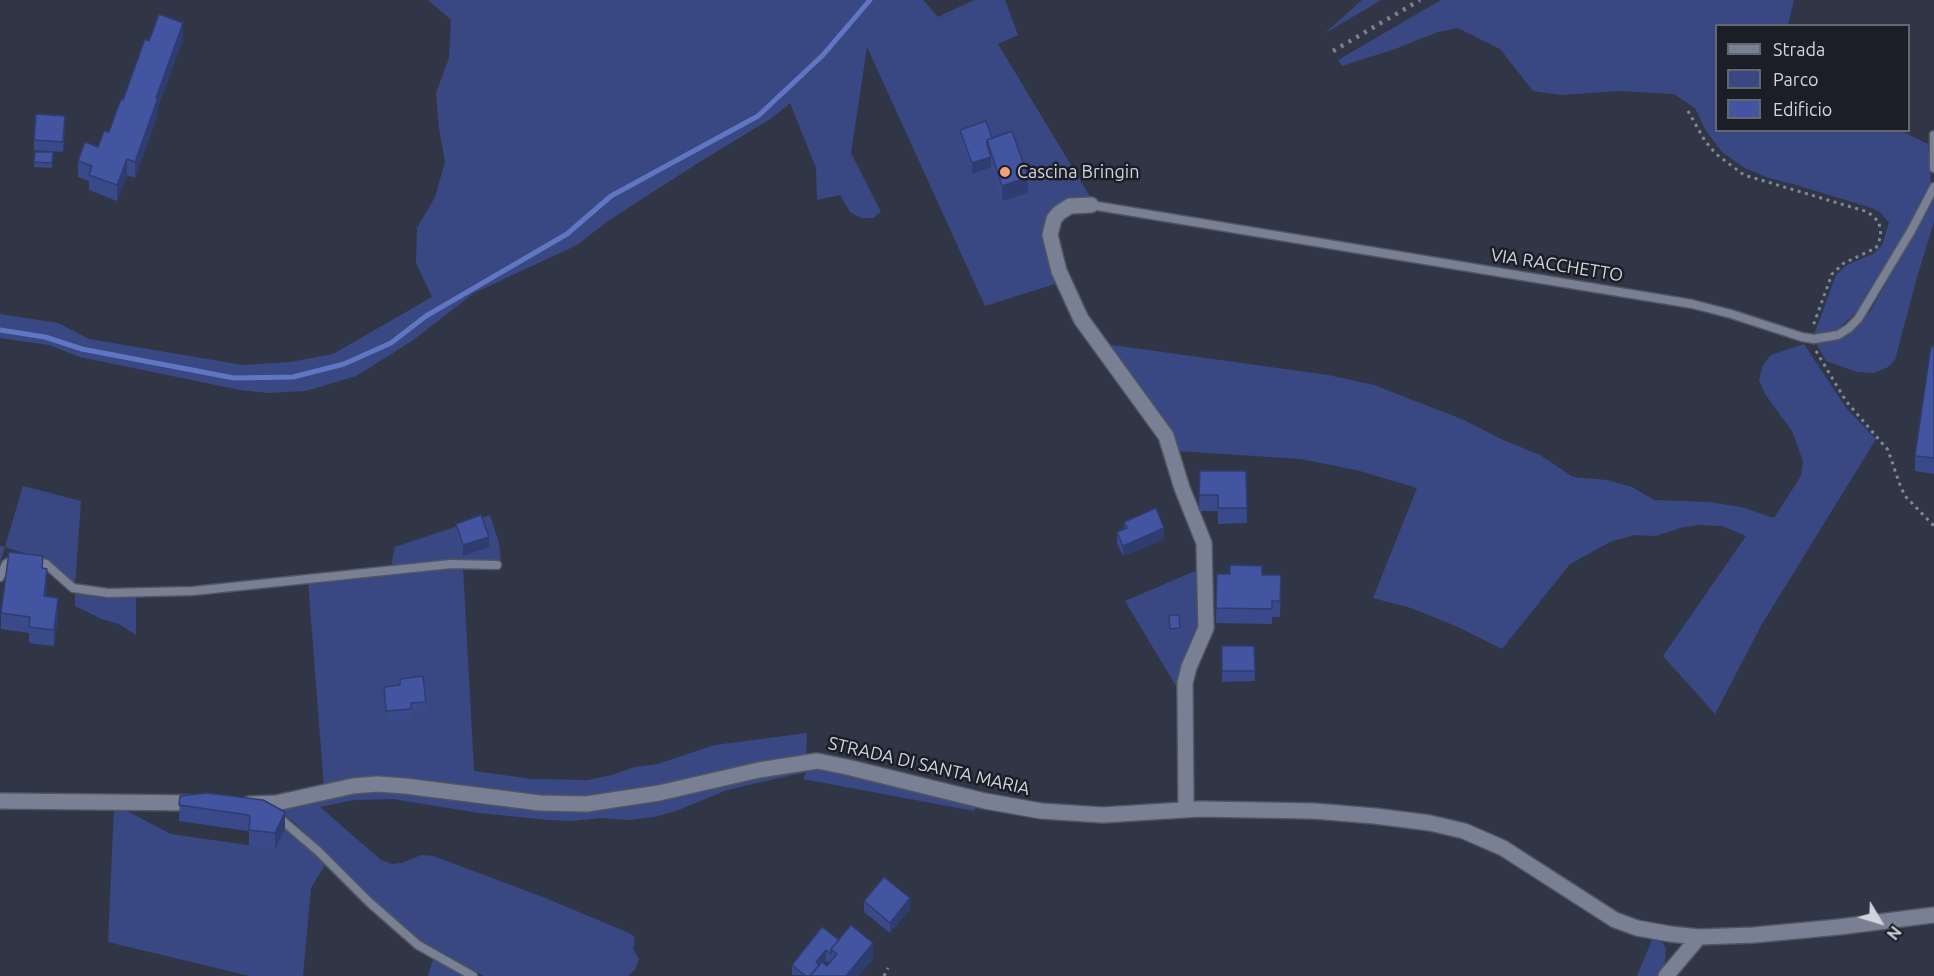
<!DOCTYPE html>
<html>
<head>
<meta charset="utf-8">
<style>
  body { margin:0 }
  #map { position:relative; width:1934px; height:976px; overflow:hidden; background:#313647; font-family:Ubuntu,sans-serif }
  canvas { display:block }
  .legend { position:absolute; left:1715px; top:24px; width:195px; height:108px; box-sizing:border-box; background:#1b1e26; border:2px solid #636770; margin:0; padding:8px 10px; list-style:none; font-size:18px; color:#d0d4de }
  .legend li { display:flex; align-items:center; gap:12px; height:30px }
  .legend b { width:30px; border:2px solid #636770 }
  .north { position:absolute; left:1850px; top:892px; width:60px; height:60px; -webkit-text-stroke:4px #1b1e26; paint-order:stroke; rotate:128deg; font-size:16px; font-weight:700; line-height:24px; text-align:center; color:#d0d4de }
  .north::after { content:''; display:block; margin:auto; width:21px; height:27px; background:#d0d4de; clip-path:polygon(50% 0,100% 100%,50% 72%,0 100%) }
</style>
</head>
<body>
<div id="map">
<canvas width="1934" height="976"></canvas>
<ul class="legend">
<li><b style="height:8px;background:#7a8093"></b>Strada</li>
<li><b style="height:16px;background:#394882"></b>Parco</li>
<li><b style="height:16px;background:#4355a0"></b>Edificio</li>
</ul>
<div class="north">N</div>
</div>
<script>
const c = document.querySelector('canvas').getContext('2d');
c.lineJoin = 'round';
function fill(path, color) { c.fillStyle = color; c.fill(path, 'evenodd'); }
const shape = rows => new Path2D(rows.map(r => 'M' + r).join(''));
function trace(path, color, width, dash) { c.strokeStyle = color; c.lineWidth = width; c.lineCap = dash ? 'butt' : 'round'; c.setLineDash(dash || []); c.stroke(path); }
function label(font, color, halo, rows, align = 'center') {
  c.font = font + ' Ubuntu,sans-serif'; c.lineWidth = 5; c.setLineDash([]); c.textBaseline = 'middle'; c.strokeStyle = halo; c.fillStyle = color; for (const [text, x, y, turn = 0] of rows) {
    c.save(); c.translate(x, y); c.rotate((+turn || 0) * Math.PI / 180); c.textAlign = isNaN(turn) ? turn : align; if (halo) c.strokeText(text, 0, 0); c.fillText(text, 0, 0); c.restore();
  }
}
fill(shape([
  [428,0,923,0,938,17,974,0,1005,0,1018,35,998,44,1092,200,1055,210,1058,283,985,306,867,47,851,153,881,212,873,218,861,218,850,212,840,195,817,200,816,168,790,103,772,118,698,163,608,221,577,245,474,293,412,341,356,376,306,391,269,393,240,390,80,357,49,345,0,338,0,314,58,323,89,339,243,365,290,362,333,354,432,297,416,263,417,228,435,197,445,162,439,128,436,93,449,58,451,20],
  [1362,0,1381,0,1324,34],
  [1441,0,1794,0,1788,25,1716,26,1716,130,1901,131,1928,144,1931,183,1900,243,1855,314,1835,331,1814,335,1836,275,1847,265,1873,254,1882,245,1889,223,1880,212,1872,208,1793,184,1769,178,1745,168,1723,153,1706,131,1695,108,1674,94,1619,91,1561,95,1533,91,1500,49,1458,28,1438,32,1395,49,1342,66,1338,60],
  [1934,194,1934,222,1917,277,1895,360,1888,367,1874,373,1857,372,1826,361,1816,343,1837,340,1850,333,1861,323,1872,308,1923,217],
  [1105,344,1328,375,1374,385,1464,420,1503,440,1540,455,1573,477,1607,480,1632,487,1654,500,1709,502,1741,507,1774,518,1801,476,1803,461,1792,431,1765,394,1759,380,1763,365,1771,355,1804,344,1847,409,1876,439,1762,624,1715,714,1663,656,1746,536,1722,526,1699,525,1684,527,1655,536,1635,535,1610,542,1570,564,1502,649,1458,627,1411,608,1373,598,1417,488,1360,471,1301,459,1177,451],
  [23,486,81,501,75,586,43,559,5,547,0,563,0,546,5,547],
  [490,515,499,543,501,562,461,560,391,566,395,547],
  [463,568,474,771,532,779,588,780,612,775,635,767,658,764,715,745,807,733,806,756,683,782,580,799,324,788,308,581],
  [1202,568,1202,622,1179,691,1125,601],
  [75,593,136,596,136,635,119,624,102,619,75,606],
  [814,766,977,806,974,811,803,779,806,772,727,790,676,811,654,817,629,820,600,818,573,821,549,820,479,813,393,799,354,800,320,807,381,860,392,864,402,863,421,855,433,856,543,897,629,933,635,937,633,949,639,959,635,970,628,976,484,976,421,941,373,900,295,823,282,813,294,803,365,788,537,807,716,787],
  [114,809,125,810,171,834,275,849,285,828,326,863,311,888,303,976,250,976,108,942],
  [1652,940,1662,942,1666,949,1664,971,1660,976,1637,976],
  [433,959,464,976,428,976]
]), '#394882');
trace(shape([
  [0,330,45,337,82,349,234,378,293,377,344,364,391,343,426,316,567,234,611,196,758,116,823,55,870,0]
]), '#6076c3', 5);
const lane = shape([
  [1934,135,1934,168],
  [1091,205,1692,304,1731,314,1802,337,1814,339,1838,335,1849,328,1858,319,1911,231,1934,187],
  [35,560,46,564,73,588,108,593,193,591,451,564,497,565],
  [0,577,6,564,16,558],
  [277,816,318,851,369,902,418,945,473,976]
]);
const street = shape([
  [1091,205,1070,206,1059,213,1054,219,1050,235,1059,271,1081,319,1166,436,1182,488,1204,543,1206,628,1189,667,1185,683,1186,809],
  [0,801,198,803],
  [249,804,276,803,353,786,377,784,405,786,540,803,586,804,659,793,759,770,817,761,847,767,985,801,1041,811,1103,815,1199,809,1314,811,1375,816,1430,823,1464,831,1503,848,1615,920,1637,928,1670,934,1699,937,1754,935,1839,927,1934,915],
  [1666,976,1699,937]
]);
trace(lane, '#505562', 11);
trace(street, '#505562', 18);
trace(shape([
  [1688,111,1705,141,1716,154,1744,175,1868,212,1879,222,1881,236,1876,248,1844,263,1832,274,1813,326],
  [1816,351,1846,401,1888,450,1901,488,1906,497,1934,526],
  [884,976,888,968]
]), '#828794', 3, [3, 4.5]);
trace(lane, '#7a8093', 8);
trace(street, '#7a8093', 15);
trace(shape([
  [1333,51,1420,0]
]), '#7b808d', 4.5, [3, 6]);
fill(shape([
  [183,39,158,107,158,114,135,178,127,175,117,201,89,190,89,181,78,177,78,161,98,147,109,132,149,41],
  [65,127,63,152,34,150,34,140],
  [960,130,992,138,1028,193,1002,201,991,167,972,174,960,140],
  [35,152,53,152,52,168,34,167],
  [1934,347,1934,474,1915,471,1915,456],
  [1200,471,1246,471,1247,523,1218,524,1218,511,1199,511],
  [1124,522,1164,539,1123,556,1117,543,1117,532,1124,529],
  [456,524,489,547,463,556,456,534],
  [43,568,47,585,46,596,58,613,54,646,29,643,29,633,1,629,1,613],
  [1217,574,1281,575,1280,617,1272,617,1272,624,1216,623],
  [1169,615,1180,628,1180,633,1170,634],
  [1222,646,1254,646,1255,681,1222,682],
  [400,679,426,702,426,712,411,714,411,719,386,722,384,687,400,685],
  [207,793,285,828,275,849,249,846,249,832,248,831,179,821,180,796],
  [864,901,910,909,890,933,864,912],
  [839,940,873,959,858,976,792,975,792,965],
  [826,961,829,963,827,966,824,964]
]), '#3a498a');
fill(shape([
  [183,23,183,39,158,107,158,114,135,178,135,162,156,98],
  [991,157,991,167,972,174,972,163],
  [127,159,127,175,117,201,117,185],
  [1028,177,1028,193,1002,201,1002,186],
  [1164,528,1164,539,1123,556,1123,546],
  [489,537,489,547,463,556,463,545],
  [47,569,47,585,44,612,44,596],
  [58,598,58,613,54,646,54,630],
  [285,812,285,828,275,849,275,833],
  [910,898,910,909,890,933,890,923],
  [873,943,873,959,858,976,846,976],
  [826,950,826,961,816,973,816,962]
]), '#2f3c70');
const building = shape([
  [159,14,183,23,156,98,158,98,135,162,127,159,117,185,89,175,92,166,78,161,85,142,98,147,104,131,109,132,121,99,123,100,145,39,149,41,159,14],
  [36,114,65,116,63,142,34,140,36,114],
  [986,121,992,138,987,140,987,145,991,157,972,163,960,130,986,121],
  [1012,131,1028,177,1002,186,987,140,1012,131],
  [35,152,53,152,52,163,34,162,35,152],
  [1931,346,1934,347,1934,458,1915,456,1931,346],
  [1200,471,1246,471,1247,508,1218,508,1218,495,1199,495,1200,471],
  [1156,508,1164,528,1123,546,1117,532,1127,528,1124,522,1156,508],
  [481,515,489,537,463,545,456,524,481,515],
  [9,552,43,556,42,568,47,569,44,596,58,598,54,630,29,627,30,617,1,613,9,552],
  [1230,565,1262,566,1262,575,1281,575,1280,601,1272,601,1272,609,1216,608,1217,574,1230,574,1230,565],
  [1169,615,1179,615,1180,628,1170,629,1169,615],
  [1222,646,1254,646,1255,671,1222,671,1222,646],
  [423,676,426,702,411,703,411,709,386,711,384,687,400,685,400,679,423,676],
  [207,793,263,800,285,812,275,833,249,830,250,816,248,815,179,805,180,796,207,793],
  [884,877,910,898,890,923,864,901,884,877],
  [851,925,873,943,846,976,810,976,822,962,827,966,837,954,831,949,851,925],
  [822,927,839,940,831,949,831,954,826,950,816,962,819,965,810,976,806,976,792,965,822,927]
]);
fill(building, '#4355a0');
trace(building, '#2f3c70', 1.5);
for (const [x, y, r, color] of [
  [1005,172,6,"#f0a27a"]
]) { const dot = new Path2D(); dot.arc(x, y, r, 0, 2 * Math.PI); c.fillStyle = color; c.fill(dot); trace(dot, '#1b1e26', 2); }
label('18px', '#d0d4de', '#1b1e26', [
  ["Cascina Bringin",1017,172]
], 'left');
label('18px', '#d0d4de', '#1b1e26', [
  ["VIA RACCHETTO",1557,265,9],
  ["STRADA DI SANTA MARIA",929,766,13]
]);
</script>
</body>
</html>
